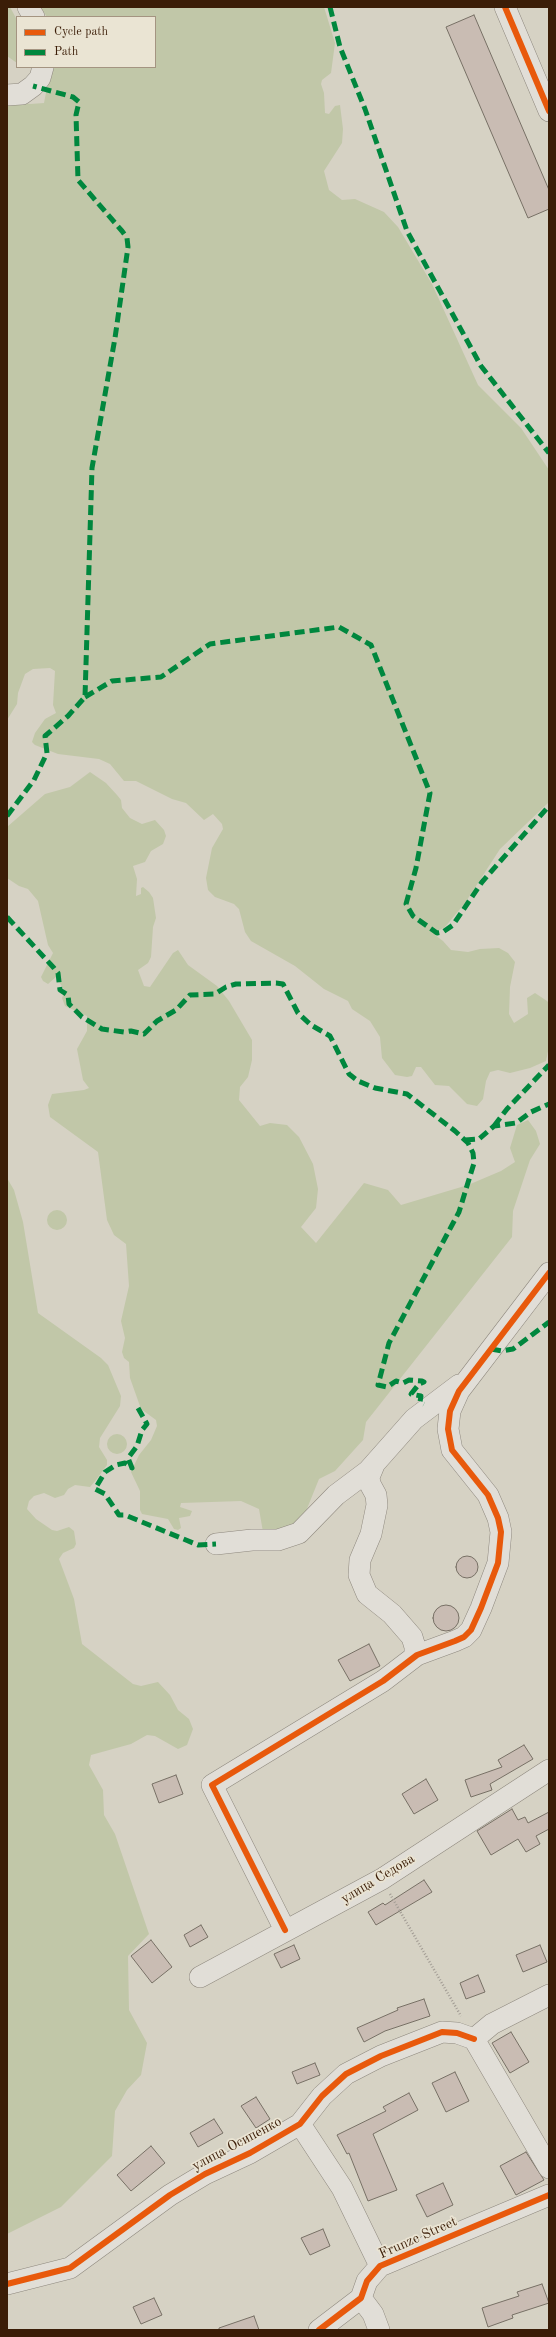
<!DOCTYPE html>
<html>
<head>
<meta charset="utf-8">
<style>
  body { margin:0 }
  #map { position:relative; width:556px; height:2337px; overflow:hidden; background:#d6d2c4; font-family:"Old Standard TT",serif }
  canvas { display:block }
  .frame { position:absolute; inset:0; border:8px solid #3b1d07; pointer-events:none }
  .legend { position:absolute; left:16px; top:16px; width:140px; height:52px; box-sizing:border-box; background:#eae4d3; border:1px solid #a49481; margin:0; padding:5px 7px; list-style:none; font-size:12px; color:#3b1d07 }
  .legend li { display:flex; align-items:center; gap:8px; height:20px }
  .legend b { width:20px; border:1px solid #a49481 }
</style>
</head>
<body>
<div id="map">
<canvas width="556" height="2337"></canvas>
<div class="frame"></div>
<ul class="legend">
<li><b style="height:5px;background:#e8590c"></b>Cycle path</li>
<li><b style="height:5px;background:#00873e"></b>Path</li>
</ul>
</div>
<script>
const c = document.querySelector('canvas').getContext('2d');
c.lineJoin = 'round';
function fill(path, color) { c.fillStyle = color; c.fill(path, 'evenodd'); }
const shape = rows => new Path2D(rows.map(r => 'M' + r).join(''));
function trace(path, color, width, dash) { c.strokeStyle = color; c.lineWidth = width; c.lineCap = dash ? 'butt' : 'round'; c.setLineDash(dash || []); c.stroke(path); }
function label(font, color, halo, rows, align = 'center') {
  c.font = font + ' "Old Standard TT",serif'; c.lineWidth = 3.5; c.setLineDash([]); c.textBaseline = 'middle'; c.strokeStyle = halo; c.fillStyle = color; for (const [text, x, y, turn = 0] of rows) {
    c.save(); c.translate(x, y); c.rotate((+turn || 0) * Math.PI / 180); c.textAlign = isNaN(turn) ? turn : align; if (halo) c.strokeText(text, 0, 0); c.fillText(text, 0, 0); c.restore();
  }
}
fill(shape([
  [7,7,10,7,17,20,17,63,7,56],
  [40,7,324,7,335,43,331,73,322,80,321,84,324,93,325,113,329,114,335,106,340,105,343,129,342,143,324,171,329,190,342,200,355,199,384,212,398,227,432,284,478,385,521,428,549,470,549,802,500,849,465,903,445,927,436,932,435,935,443,941,451,950,468,952,480,949,499,948,508,953,515,962,510,987,509,1014,514,1023,528,1014,527,998,535,993,547,1001,549,1003,549,1046,546,1061,530,1068,510,1073,498,1070,490,1072,486,1081,483,1099,477,1106,467,1104,449,1086,435,1085,421,1067,416,1067,412,1076,407,1077,395,1075,382,1058,380,1037,370,1021,352,1009,348,1001,324,989,295,966,251,941,245,932,239,909,234,904,215,897,208,890,206,878,212,848,223,829,222,824,213,814,204,820,186,803,172,799,136,781,124,781,110,764,99,759,58,754,35,745,32,742,35,733,45,719,56,713,53,705,55,671,50,668,33,669,25,674,18,693,17,704,7,720,7,100,30,104,44,103,51,67,155,67,155,17,47,17],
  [90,772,106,783,117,795,121,800,122,808,130,818,142,824,155,820,164,830,166,836,163,844,151,851,145,862,133,866,137,879,136,896,141,894,141,888,143,887,149,892,153,898,156,918,153,927,151,957,148,963,138,970,144,986,150,987,173,953,178,950,188,965,217,986,229,1001,252,1040,252,1060,248,1077,240,1087,239,1100,260,1126,270,1123,287,1125,299,1137,313,1164,318,1189,316,1208,301,1227,316,1243,364,1183,388,1190,401,1205,468,1185,501,1171,515,1162,510,1148,517,1125,528,1120,536,1131,540,1144,530,1160,513,1211,512,1237,366,1422,363,1440,335,1471,319,1479,300,1526,263,1532,259,1509,241,1501,181,1503,180,1507,192,1511,190,1516,179,1518,181,1528,178,1530,174,1529,168,1519,142,1514,140,1510,140,1491,131,1472,139,1455,151,1440,157,1426,156,1420,141,1409,130,1378,129,1362,124,1358,122,1352,125,1338,121,1321,129,1286,126,1244,114,1235,107,1220,98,1152,50,1117,48,1105,52,1094,84,1090,89,1088,83,1080,77,1049,87,1031,87,1016,65,1006,62,998,65,991,56,977,48,984,43,981,41,977,53,953,48,945,38,901,28,889,19,886,7,878,7,827,45,794,70,787],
  [7,1178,14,1190,23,1222,38,1313,101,1358,108,1365,121,1396,120,1406,100,1438,99,1447,107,1460,107,1465,96,1480,90,1487,75,1485,68,1489,64,1495,55,1498,44,1493,34,1496,29,1501,27,1509,36,1519,52,1530,57,1531,69,1527,74,1531,76,1544,74,1548,63,1553,59,1559,74,1599,82,1644,133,1684,141,1686,158,1682,170,1695,178,1710,189,1719,193,1729,187,1745,178,1749,155,1736,147,1735,131,1744,91,1755,89,1765,103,1790,104,1815,115,1834,149,1934,128,1956,129,2010,147,2043,141,2075,127,2090,115,2111,112,2156,61,2207,7,2234],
  '47 1220a10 10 0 1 1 20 0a10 10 0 1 1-20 0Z',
  '107 1444a10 10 0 1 1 20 0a10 10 0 1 1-20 0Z'
]), '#c1c7a8');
const building = shape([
  [474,15,549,190,549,209,528,218,446,27,474,15],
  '456 1567a11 11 0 1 1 22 0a11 11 0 1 1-22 0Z',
  '433 1618a13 13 0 1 1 26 0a13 13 0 1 1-26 0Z',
  [369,1644,380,1666,350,1681,338,1660,369,1644],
  [524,1745,533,1759,490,1784,492,1790,471,1797,465,1780,502,1767,498,1760,524,1745],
  [176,1775,183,1794,159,1803,152,1784,176,1775],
  [426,1779,438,1800,414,1814,402,1794,426,1779],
  [512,1809,518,1820,525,1817,528,1823,549,1812,549,1829,536,1836,540,1844,526,1852,518,1839,491,1855,477,1831,512,1809],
  [424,1880,432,1892,376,1925,368,1912,383,1903,385,1905,424,1880],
  [201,1925,208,1937,190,1947,184,1935,201,1925],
  [151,1940,172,1967,152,1983,131,1956,151,1940],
  [294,1945,300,1959,281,1968,274,1954,294,1945],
  [540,1945,547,1962,523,1972,516,1955,540,1945],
  [478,1975,485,1992,466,1999,460,1983,478,1975],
  [424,1999,430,2016,385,2031,364,2042,357,2028,398,2010,397,2008,424,1999],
  [511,2032,529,2062,510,2073,492,2043,511,2032],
  [315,2063,320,2075,297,2084,292,2072,315,2063],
  [455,2072,469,2101,446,2112,432,2083,455,2072],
  [409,2093,418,2110,373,2134,397,2190,368,2201,349,2153,347,2154,337,2135,386,2111,383,2107,409,2093],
  [256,2097,270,2119,256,2128,241,2106,256,2097],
  [214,2119,223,2133,198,2147,190,2133,214,2119],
  [151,2146,165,2163,131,2191,117,2175,151,2146],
  [526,2152,544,2180,516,2195,500,2166,526,2152],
  [443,2183,453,2205,427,2217,416,2195,443,2183],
  [323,2229,330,2246,310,2255,301,2238,323,2229],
  [542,2284,549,2303,512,2315,513,2318,488,2327,482,2308,519,2296,517,2292,542,2284],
  [154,2298,162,2315,141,2324,133,2307,154,2298],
  [254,2316,259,2330,219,2330,219,2328,254,2316]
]);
fill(building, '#c9bcb3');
trace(building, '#777065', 1);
const minor = shape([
  [28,7,34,17],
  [505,7,549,111],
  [7,95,22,94,33,86,40,78,43,67],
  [374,1465,369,1477,370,1484,376,1495,377,1505,371,1534,360,1560,359,1575,367,1594,392,1614,412,1637,415,1647,415,1656],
  [216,1544,252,1540,278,1540,299,1533,336,1495,368,1471,414,1419,459,1385],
  [285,1930,212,1785,383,1681,417,1655,455,1641,464,1637,471,1630,481,1608,498,1563,501,1532,498,1518,488,1495,452,1450,448,1429,450,1411,459,1391,549,1273],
  [200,1977,382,1879,549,1770],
  [474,2039,549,2168],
  [474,2039,492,2024,549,1995],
  [300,2124,342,2188,380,2266],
  [7,2284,70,2268,170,2195,205,2174,250,2153,300,2124,322,2096,346,2074,381,2056,442,2032,457,2033,474,2039],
  [361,2298,373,2314,379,2330],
  [319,2330,361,2298,367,2281,380,2266,549,2195]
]);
trace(minor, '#8e887e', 22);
trace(shape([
  [390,1894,461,2016]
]), '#a29c94', 2.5, [1, 2]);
trace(minor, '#e1ded7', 21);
trace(shape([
  [330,7,340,47,365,109,407,231,481,366,549,453],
  [85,697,112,681,161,677,210,644,339,627,371,645,430,793,416,868,406,904,413,916,437,933,443,932,453,925,482,882,549,806],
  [7,816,34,780,47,753,45,736,68,716,85,697,92,468,115,338,128,247,127,238,122,231,78,180,76,115,79,102,73,97,33,86],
  [7,917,54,968,58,973,60,990,68,995,69,1004,82,1017,102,1029,124,1032,131,1031,144,1034,157,1021,176,1010,190,995,215,994,226,987,236,984,276,983,283,984,298,1013,311,1025,330,1036,349,1074,358,1081,375,1088,407,1094,455,1131,468,1143,473,1153,474,1163,459,1212,389,1343,378,1385,387,1387,396,1381,403,1383,409,1380,422,1381,424,1382,419,1384,411,1394,421,1396,420,1402,424,1404],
  [494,1126,507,1109,549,1065],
  [465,1140,479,1139,494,1126,516,1123,531,1112,549,1104],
  [491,1349,502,1351,513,1349,549,1322],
  [138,1408,147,1424,142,1430,137,1446,128,1458,132,1468,125,1463,116,1465,105,1472,95,1489,105,1494,119,1515,125,1515,198,1545,216,1544]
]), '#00873e', 5, [10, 5]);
trace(shape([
  [505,7,549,111],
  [285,1930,212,1785,383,1681,417,1655,455,1641,464,1637,471,1630,481,1608,498,1563,501,1532,498,1518,488,1495,452,1450,448,1429,450,1411,459,1391,549,1273],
  [7,2284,70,2268,170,2195,205,2174,250,2153,300,2124,322,2096,346,2074,381,2056,442,2032,457,2033,474,2039],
  [319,2330,361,2298,367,2281,380,2266,549,2195]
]), '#e8590c', 6);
label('14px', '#3b1d07', '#eae4d3', [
  ["улица Седова",378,1879,-31],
  ["улица Осипенко",237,2144,-28],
  ["Frunze Street",418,2238,-24]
]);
</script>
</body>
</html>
